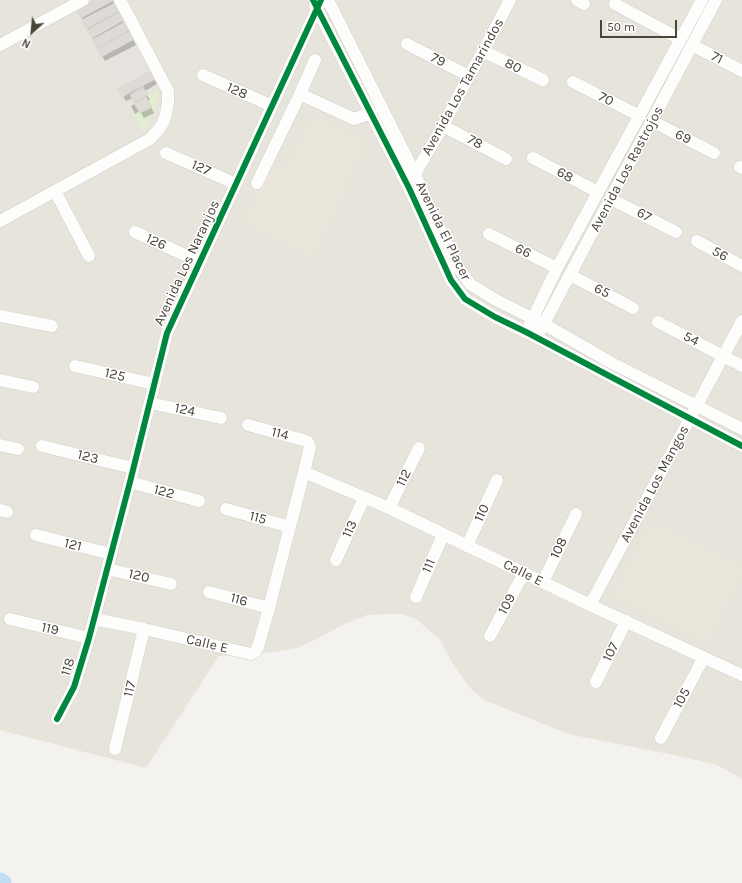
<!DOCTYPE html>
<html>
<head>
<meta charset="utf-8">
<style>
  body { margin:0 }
  #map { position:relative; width:742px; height:883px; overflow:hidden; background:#f4f2ee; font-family:Karla,sans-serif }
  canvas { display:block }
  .north { position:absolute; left:12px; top:12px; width:40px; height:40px; -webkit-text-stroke:3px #fff; paint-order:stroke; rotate:207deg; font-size:11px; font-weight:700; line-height:16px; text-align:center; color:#4b4439 }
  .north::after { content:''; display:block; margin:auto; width:14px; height:18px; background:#4b4439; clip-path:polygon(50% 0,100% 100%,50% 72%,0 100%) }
  .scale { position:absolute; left:600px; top:20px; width:77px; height:18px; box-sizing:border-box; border:2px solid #4b4439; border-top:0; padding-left:5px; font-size:12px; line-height:14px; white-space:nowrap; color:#4b4439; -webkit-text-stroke:3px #fff; paint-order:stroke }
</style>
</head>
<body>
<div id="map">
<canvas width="742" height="883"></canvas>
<div class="north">N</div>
<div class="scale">50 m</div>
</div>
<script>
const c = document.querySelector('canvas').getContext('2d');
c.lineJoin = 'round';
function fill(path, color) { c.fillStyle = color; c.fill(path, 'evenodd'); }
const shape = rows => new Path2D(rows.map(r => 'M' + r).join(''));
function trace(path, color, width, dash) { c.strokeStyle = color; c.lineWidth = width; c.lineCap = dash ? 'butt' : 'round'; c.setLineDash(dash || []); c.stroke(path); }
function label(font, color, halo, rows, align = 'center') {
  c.font = font + ' Karla,sans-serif'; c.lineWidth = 3; c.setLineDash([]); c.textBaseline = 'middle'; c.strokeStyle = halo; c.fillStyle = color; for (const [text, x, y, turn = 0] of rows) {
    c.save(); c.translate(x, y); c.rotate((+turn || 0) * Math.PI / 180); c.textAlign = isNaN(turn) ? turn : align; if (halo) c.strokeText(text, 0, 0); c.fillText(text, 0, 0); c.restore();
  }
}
fill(shape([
  [0,0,742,0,742,779,717,765,679,756,568,734,484,700,470,688,453,664,440,640,416,619,402,614,387,614,367,615,344,624,317,639,297,648,275,652,219,656,146,768,0,730]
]), '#e7e4dc');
fill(shape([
  [310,114,370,141,314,260,240,225,269,161,285,168],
  [651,518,742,564,742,578,708,646,611,597]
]), '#eae5da');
fill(shape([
  [158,90,156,105,151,117,143,133,133,112,138,109,140,113,152,107,146,97]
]), '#e1eecf');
fill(shape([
  [135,41,150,69,120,86,104,57]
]), '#e6e3df');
fill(shape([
  [97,0,112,0,136,45,105,61,78,11],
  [150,72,157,84,145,91,150,100,148,101,154,113,144,118,140,111,135,114,131,106,136,103,133,98,126,101,119,89]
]), '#0003');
trace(shape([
  [0,882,2,883]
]), '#c0ddf1', 19);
const building = shape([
  [95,0,114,0,81,18,76,10,95,0],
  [115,3,119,11,86,29,82,20,115,3],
  [120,12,124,20,92,38,87,30,120,12],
  [125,22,129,30,97,48,92,40,125,22],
  [130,31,134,39,101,57,97,49,130,31],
  [151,71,155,79,122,97,118,89,151,71],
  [143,87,148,95,134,102,130,95,143,87],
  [146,97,152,107,140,113,134,103,146,97]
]);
fill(building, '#dedbd6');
trace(building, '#dcd9d4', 1);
const minor = shape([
  [328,0,415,174,427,202,458,267,470,284,496,300,544,324,608,361,742,429],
  [577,0,584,4],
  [615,4,680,39],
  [315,5,409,188,451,280,465,299,495,317,526,332,742,446],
  [407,44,469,76],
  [0,45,83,0],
  [692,45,742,71],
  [483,51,543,80],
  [203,75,272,106],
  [573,82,640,116],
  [300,94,315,60],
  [652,121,714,153],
  [443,126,506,159],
  [166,153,236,184],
  [533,158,598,192],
  [740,167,742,168],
  [415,174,443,126,469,76,483,51,510,0],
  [257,183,300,94,354,119,371,113],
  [55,191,89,256],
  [611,199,676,232],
  [0,221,150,139,159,129,163,123,166,114,168,102,168,91,120,0],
  [135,232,200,262],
  [489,234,557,268],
  [697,241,742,266],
  [570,275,633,308],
  [0,316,52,326],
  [658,322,742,366],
  [529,326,557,268,702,0],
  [540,331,716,0],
  [75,366,154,384],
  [0,380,33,387],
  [150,403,221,418],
  [0,445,18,449],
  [42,446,133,468],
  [304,472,389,508,590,605,742,675],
  [130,482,199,501],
  [389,508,419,448],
  [226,509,290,527],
  [0,510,7,512],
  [36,535,111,554],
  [467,546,497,480],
  [336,560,364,498],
  [107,569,171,584],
  [543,582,576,514],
  [209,592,269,608],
  [416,597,443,535],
  [590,605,742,321],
  [10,619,89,638],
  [94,619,144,629,247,653,251,654,255,652,258,647,269,608,304,472,310,447,308,442,303,440,248,425],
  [490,636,524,573],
  [596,682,626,621],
  [57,719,74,687,89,638,130,482,167,333,321,0],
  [661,738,704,657],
  [115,749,144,629]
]);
trace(minor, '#d2d0cb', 13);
trace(minor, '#fdfdfc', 12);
trace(shape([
  [313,0,409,188,451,280,465,299,495,317,526,332,742,446],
  [57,719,74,687,89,638,130,482,167,333,321,0]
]), '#00873e', 6);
label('14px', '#4b4439', '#fff', [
  ["71",717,58,27],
  ["79",438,60,27],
  ["80",513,66,25],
  ["Avenida Los Tamarindos",463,87,-61],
  ["128",237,91,24],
  ["70",606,99,27],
  ["69",683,137,27],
  ["78",475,142,28],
  ["127",201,168,24],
  ["Avenida Los Rastrojos",627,169,-62],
  ["68",565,175,28],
  ["67",644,215,27],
  ["Avenida El Placer",443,231,64],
  ["126",156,242,25],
  ["66",523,251,27],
  ["56",720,254,29],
  ["Avenida Los Naranjos",187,263,-65],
  ["65",602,291,27],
  ["54",691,339,27],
  ["125",115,375,13],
  ["124",185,410,12],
  ["114",280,434,15],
  ["123",88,457,14],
  ["112",404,478,-64],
  ["Avenida Los Mangos",655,484,-62],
  ["122",164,492,15],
  ["110",482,513,-65],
  ["115",258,518,15],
  ["113",350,529,-66],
  ["121",73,545,14],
  ["108",559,548,-65],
  ["111",429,566,-66],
  ["Calle E",523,573,26],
  ["120",139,576,13],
  ["116",239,600,15],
  ["109",507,604,-62],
  ["119",50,629,13],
  ["Calle E",207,644,13],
  ["107",611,652,-64],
  ["118",68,667,-73],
  ["117",130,689,-77],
  ["105",682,698,-62]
]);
</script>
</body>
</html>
